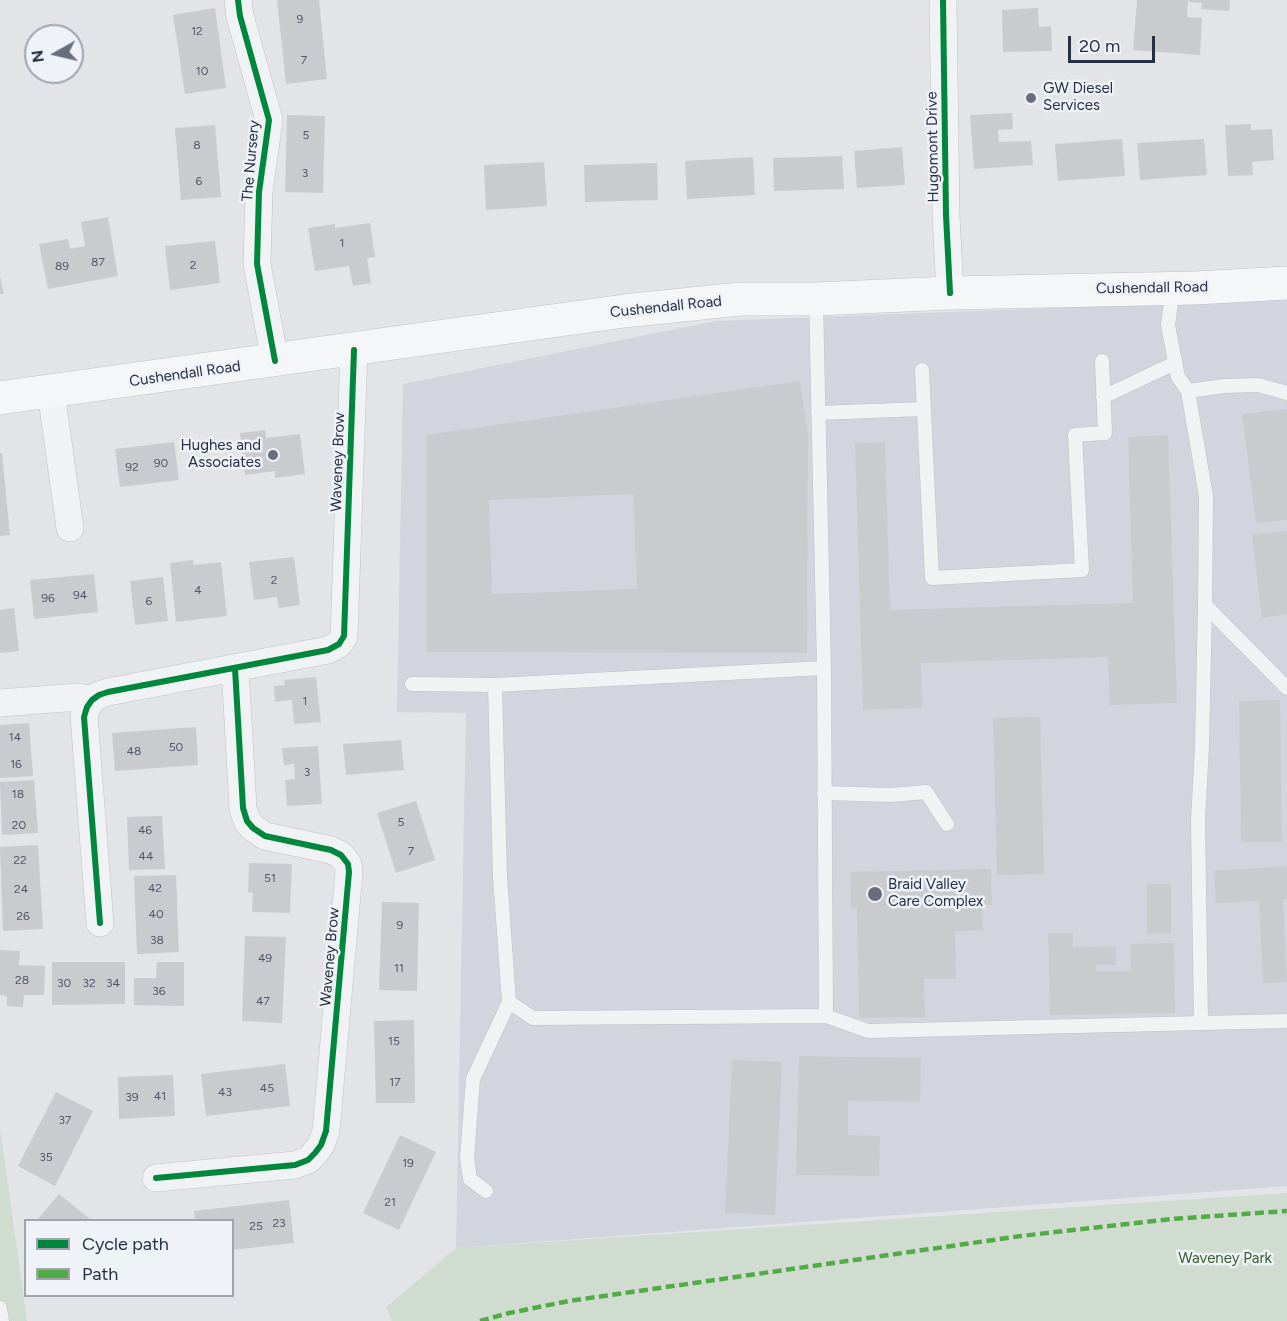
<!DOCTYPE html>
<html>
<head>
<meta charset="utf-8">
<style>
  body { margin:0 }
  #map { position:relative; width:1287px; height:1321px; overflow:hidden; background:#e2e4e7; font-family:Figtree,sans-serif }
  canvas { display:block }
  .legend { position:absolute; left:24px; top:1219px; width:210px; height:78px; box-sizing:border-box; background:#eff2f7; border:2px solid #9fa4af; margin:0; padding:8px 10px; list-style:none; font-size:18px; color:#262f43 }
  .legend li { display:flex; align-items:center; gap:12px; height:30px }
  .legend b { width:30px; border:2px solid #9fa4af }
  .north { position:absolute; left:24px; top:24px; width:60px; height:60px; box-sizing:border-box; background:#eff2f7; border:2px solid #9fa4af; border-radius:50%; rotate:262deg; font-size:16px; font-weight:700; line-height:24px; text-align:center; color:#262f43 }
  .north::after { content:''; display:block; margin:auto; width:21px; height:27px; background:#686e7c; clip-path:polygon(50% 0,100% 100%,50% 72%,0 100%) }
  .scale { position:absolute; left:1068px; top:36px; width:87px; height:27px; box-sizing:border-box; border:3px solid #262f43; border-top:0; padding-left:8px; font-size:18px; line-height:21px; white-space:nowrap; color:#262f43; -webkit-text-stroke:4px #eff2f7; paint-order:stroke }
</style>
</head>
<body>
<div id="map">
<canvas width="1287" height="1321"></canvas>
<ul class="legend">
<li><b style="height:8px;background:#00873e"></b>Cycle path</li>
<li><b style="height:8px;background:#53ab47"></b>Path</li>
</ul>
<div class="north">N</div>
<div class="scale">20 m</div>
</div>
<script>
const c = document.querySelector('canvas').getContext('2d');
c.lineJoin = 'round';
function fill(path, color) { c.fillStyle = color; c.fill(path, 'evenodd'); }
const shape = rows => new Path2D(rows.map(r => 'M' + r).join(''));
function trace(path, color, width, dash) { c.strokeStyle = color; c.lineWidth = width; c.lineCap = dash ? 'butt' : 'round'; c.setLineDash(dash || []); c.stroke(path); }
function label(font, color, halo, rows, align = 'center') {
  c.font = font + ' Figtree,sans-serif'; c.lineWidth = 5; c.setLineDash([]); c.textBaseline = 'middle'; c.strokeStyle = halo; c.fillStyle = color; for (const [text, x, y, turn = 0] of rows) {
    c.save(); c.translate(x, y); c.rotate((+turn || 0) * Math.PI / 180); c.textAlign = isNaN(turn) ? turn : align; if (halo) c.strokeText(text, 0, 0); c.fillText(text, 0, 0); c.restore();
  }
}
fill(shape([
  [1287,299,1287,1186,456,1248,466,713,397,712,403,384,716,321]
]), '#d2d5dd');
fill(shape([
  [0,1127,27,1321,0,1321],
  [1287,1193,1287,1321,392,1321,386,1307,456,1248]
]), '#d1dcd1');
fill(shape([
  [277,0,319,0,327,79,286,84],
  [1137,0,1188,0,1187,17,1202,18,1200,55,1133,50],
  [1189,0,1230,0,1229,11,1201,9,1202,3,1189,2],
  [215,8,226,88,185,94,173,15],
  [1038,8,1039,27,1051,26,1052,51,1003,52,1002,10],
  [1012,113,1013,129,998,130,999,142,1031,141,1033,165,974,169,970,115],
  [287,115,325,116,323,193,285,192],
  [1251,124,1251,130,1272,129,1274,160,1252,162,1253,175,1228,176,1225,125],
  [215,125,221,197,181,200,175,128],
  [1122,139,1125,176,1058,181,1055,144],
  [1204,139,1207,175,1140,180,1137,143],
  [902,147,905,185,857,188,854,151],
  [842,156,844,189,774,191,773,158],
  [753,157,755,195,687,199,685,161],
  [544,162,547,206,486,210,484,165],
  [657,163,658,200,585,202,584,165],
  [108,217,118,276,48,289,39,244,68,239,70,249,85,246,81,222],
  [370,223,375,257,367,258,371,283,353,286,349,266,315,271,308,228,335,224,335,228],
  [215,241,220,283,170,290,165,246],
  [0,276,4,294,0,294],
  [800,381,808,436,807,653,426,652,426,435],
  [633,494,637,589,492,594,489,500],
  [1287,409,1287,520,1256,523,1242,414],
  [265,430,266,438,300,434,305,474,275,478,275,471,245,475,240,433],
  [1168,435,1177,703,1110,705,1108,657,921,663,922,708,863,710,855,443,885,442,890,610,919,609,1133,603,1128,437],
  [174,442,179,480,120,487,115,449],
  [0,453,2,453,10,535,0,536],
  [1287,531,1287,614,1262,618,1252,535],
  [294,557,300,605,279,608,277,597,254,600,249,562],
  [193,560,194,565,221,562,227,616,176,622,170,563],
  [94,574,98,612,34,619,30,580],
  [163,577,168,621,135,625,130,581],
  [14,608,19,651,0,653,0,610],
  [316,677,321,722,294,724,292,700,275,702,274,686,285,685,284,680],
  [1280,700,1282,842,1241,842,1239,701],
  [1040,717,1044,874,997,875,993,718],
  [29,723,33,776,0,778,0,725],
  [196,727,198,765,115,771,112,733],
  [401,740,404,770,346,775,343,744],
  [318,746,322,804,287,806,285,780,295,779,294,764,284,765,282,748],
  [34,780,38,833,2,835,0,782],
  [416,801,435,860,396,873,377,813],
  [162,816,165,869,129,870,127,817],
  [38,845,43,929,3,931,0,847],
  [249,863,292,864,290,913,252,912,253,893,248,892],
  [1287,866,1287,899,1283,899,1287,982,1263,983,1259,901,1216,903,1214,871],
  [991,869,992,905,982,905,983,930,955,931,956,979,924,979,925,1017,859,1018,857,908,851,908,850,872],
  [176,875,179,952,137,954,134,876],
  [1147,884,1171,884,1171,933,1147,934],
  [382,902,419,903,417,991,379,990],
  [1048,933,1073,933,1073,947,1116,946,1116,965,1096,965,1096,971,1131,971,1130,944,1174,943,1175,1013,1050,1015],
  [245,936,286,937,282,1023,242,1021],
  [0,950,20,951,19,965,45,966,44,995,24,995,23,1007,7,1006,7,996,0,995],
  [52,962,125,962,125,1004,52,1005],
  [157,962,184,962,184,1006,134,1005,134,978,156,978],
  [414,1020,415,1103,376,1103,374,1021],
  [799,1056,921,1058,920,1102,848,1101,848,1135,880,1136,879,1176,796,1175],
  [732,1060,782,1062,775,1215,725,1213],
  [285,1064,290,1106,206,1116,201,1074],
  [173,1075,175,1116,119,1119,118,1077],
  [56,1092,93,1111,55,1186,18,1166],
  [400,1135,436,1152,399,1230,363,1213],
  [59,1194,91,1220,37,1220],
  [289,1200,294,1243,232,1250,232,1220,195,1220,194,1211]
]), '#c9cbcf');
const service = shape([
  [1173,289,1168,325,1178,377,1188,391,1206,496,1205,605,1287,688],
  [816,299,824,668,826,1016,868,1031,1287,1021],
  [922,370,932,578,1082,570,1075,435,1105,433,1102,361],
  [1188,391,1224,386,1258,385,1287,393],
  [1103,397,1175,363],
  [818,413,923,409],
  [412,684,495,685,824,668],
  [824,793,891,795,926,792,947,824],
  [509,1002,533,1018,826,1016],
  [1201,1023,1198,820,1202,746,1205,605],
  [486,1191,470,1179,467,1158,473,1079,509,1002,500,877,495,685],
  [0,1308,2,1321]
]);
const minor = shape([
  [238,0,240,16,269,120,259,192,257,264,275,361],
  [943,0,946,215,950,293],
  [51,392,70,528],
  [0,703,78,697,92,700],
  [100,923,84,717,87,707,92,700,99,695,108,692,328,650,339,644,344,636,354,350],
  [156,1178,295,1165,308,1160,315,1153,321,1145,326,1131,349,872,348,864,341,855,331,850,265,836,253,828,247,821,243,808,235,668]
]);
const primary = shape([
  [0,398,624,311,740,299,816,299,950,293,1195,288,1287,283]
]);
trace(service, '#bfc1c5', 15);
trace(minor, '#bfc1c5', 28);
trace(primary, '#bdc1c5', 34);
trace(service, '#f1f2f4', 14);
trace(minor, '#f1f2f4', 27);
trace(primary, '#f5f6f7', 33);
trace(shape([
  [480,1321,509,1313,569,1301,1021,1236,1172,1219,1287,1211]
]), '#53ab47', 4.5, [9, 4.5]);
trace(shape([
  [238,0,240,16,269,120,259,192,257,264,275,361],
  [943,0,946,215,950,293],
  [100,923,84,717,87,707,92,700,99,695,108,692,328,650,339,644,344,636,354,350],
  [156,1178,295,1165,308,1160,315,1153,321,1145,326,1131,349,872,348,864,341,855,331,850,265,836,253,828,247,821,243,808,235,668]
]), '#00873e', 6);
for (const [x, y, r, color] of [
  [1031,98,6,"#686e7c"],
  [273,455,6,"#686e7c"],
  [875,894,8,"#686e7c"]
]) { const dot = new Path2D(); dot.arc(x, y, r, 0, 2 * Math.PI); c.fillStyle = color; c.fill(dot); trace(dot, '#eff2f7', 2); }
label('12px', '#505868', null, [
  ["9",300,19],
  ["12",197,31],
  ["7",304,60],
  ["10",202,71],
  ["5",306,135],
  ["8",197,145],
  ["3",305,173],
  ["6",199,181],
  ["1",342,243],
  ["87",98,262],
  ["2",193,265],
  ["89",62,266],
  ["90",161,463],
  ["92",132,467],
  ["2",274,580],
  ["4",198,590],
  ["94",80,595],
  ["96",48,598],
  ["6",149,601],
  ["1",305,701],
  ["14",15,737],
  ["50",176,747],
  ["48",134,751],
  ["16",16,764],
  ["3",307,772],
  ["18",18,794],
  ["5",401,822],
  ["20",19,825],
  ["46",145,830],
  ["7",411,851],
  ["44",146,856],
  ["22",20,860],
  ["51",270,878],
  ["42",155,888],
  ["24",21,889],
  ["40",156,914],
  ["26",23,916],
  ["9",400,925],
  ["38",157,940],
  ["49",265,958],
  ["11",399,968],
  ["28",22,980],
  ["30",64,983],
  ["32",89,983],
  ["34",113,983],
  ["36",159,991],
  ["47",263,1001],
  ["15",394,1041],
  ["17",395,1082],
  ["45",267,1088],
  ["43",225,1092],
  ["41",160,1096],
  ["39",132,1097],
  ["37",65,1120],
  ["35",46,1157],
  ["19",408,1163],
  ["21",390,1202],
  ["23",279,1223],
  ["25",256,1226]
]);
label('15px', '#262f43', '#eff2f7', [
  ["GW Diesel",1043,89],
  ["Services",1043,106],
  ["Hughes and",261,446,"right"],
  ["Associates",261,463,"right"],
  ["Braid Valley",888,885],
  ["Care Complex",888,902]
], 'left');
label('15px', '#262f43', '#eff2f7', [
  ["Hugomont Drive",933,147,-91],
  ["The Nursery",251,161,-85],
  ["Cushendall Road",1152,288,-1],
  ["Cushendall Road",666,307,-6],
  ["Cushendall Road",185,374,-8],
  ["Waveney Brow",338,462,-88],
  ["Waveney Brow",330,957,-85]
]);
label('15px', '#386032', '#eff2f7', [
  ["Waveney Park",1225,1259]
]);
</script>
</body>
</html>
